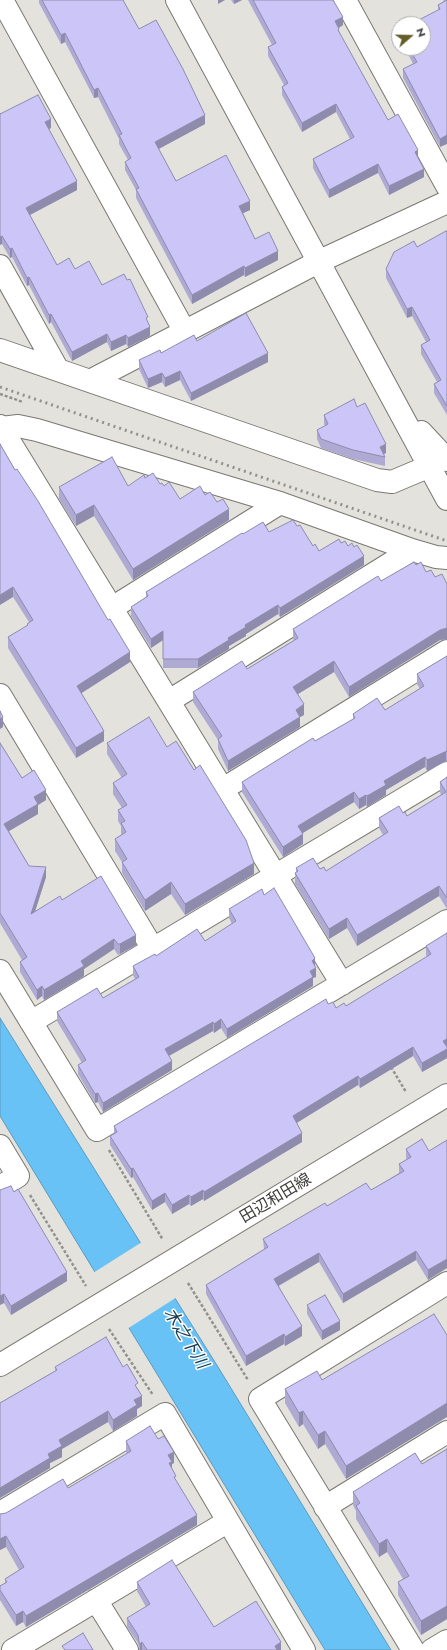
<!DOCTYPE html>
<html>
<head>
<meta charset="utf-8">
<style>
  body { margin:0 }
  #map { position:relative; width:447px; height:1650px; overflow:hidden; background:#e4e2dc; font-family:Jost,sans-serif }
  canvas { display:block }
  .north { position:absolute; left:391px; top:16px; width:40px; height:40px; box-sizing:border-box; background:#fff; border:1px solid #b1b1b0; border-radius:50%; rotate:70deg; font-size:11px; font-weight:700; line-height:16px; text-align:center; color:#3d3c3a }
  .north::after { content:''; display:block; margin:auto; width:14px; height:18px; background:#645d29; clip-path:polygon(50% 0,100% 100%,50% 72%,0 100%) }
</style>
</head>
<body>
<div id="map">
<canvas width="447" height="1650"></canvas>
<div class="north">N</div>
</div>
<script>
const c = document.querySelector('canvas').getContext('2d');
c.lineJoin = 'round';
function fill(path, color) { c.fillStyle = color; c.fill(path, 'evenodd'); }
const shape = rows => new Path2D(rows.map(r => 'M' + r).join(''));
function trace(path, color, width, dash) { c.strokeStyle = color; c.lineWidth = width; c.lineCap = dash ? 'butt' : 'round'; c.setLineDash(dash || []); c.stroke(path); }
function label(font, color, halo, rows, align = 'center') {
  c.font = font + ' Jost,"Noto Sans JP",sans-serif'; c.lineWidth = 3; c.setLineDash([]); c.textBaseline = 'middle'; c.strokeStyle = halo; c.fillStyle = color; for (const [text, x, y, turn = 0] of rows) {
    c.save(); c.translate(x, y); c.rotate((+turn || 0) * Math.PI / 180); c.textAlign = isNaN(turn) ? turn : align; if (halo) c.strokeText(text, 0, 0); c.fillText(text, 0, 0); c.restore();
  }
}
const water = shape([
  [0,1018,218,1367,391,1650,325,1650,0,1116,0,1018]
]);
fill(water, '#69c2f6');
trace(water, '#5c9abe', 1);
fill(shape([
  [142,1242,177,1297,127,1329,93,1273]
]), '#e4e2dc');
const street = shape([
  [2,0,185,332],
  [345,0,447,186],
  [0,266,58,370],
  [0,350,377,480,392,482,430,466],
  [90,381,320,261],
  [0,426,342,984],
  [0,428,18,426,37,430,280,503,412,550,436,557,447,558],
  [112,608,280,503],
  [0,695,153,949],
  [169,701,412,550],
  [223,789,447,651],
  [0,971,97,1130,447,921],
  [31,1022,447,773],
  [0,1146,18,1176,0,1187],
  [325,1507,447,1432],
  [0,1513,165,1414,304,1650],
  [96,1600,127,1650],
  [13,1650,227,1522],
  [413,1650,260,1399,447,1283],
  [432,1650,447,1641]
]);
const secondary = shape([
  [177,0,447,499],
  [320,261,447,202],
  [421,432,447,460],
  [0,1365,447,1095]
]);
trace(street, '#7a7873', 24);
trace(secondary, '#7a7873', 24);
trace(shape([
  [0,394,23,402],
  [391,1067,406,1092],
  [109,1150,163,1240],
  [30,1195,86,1286],
  [188,1283,248,1380],
  [109,1329,153,1395]
]), '#92918d', 2.5, [3, 2]);
trace(street, '#fff', 22);
trace(secondary, '#fff', 22);
trace(shape([
  [0,387,447,541]
]), '#92918c', 3, [2, 4]);
fill(shape([
  [39,0,123,0,139,29,205,124,158,149,176,181,250,210,243,213,255,239,278,260,245,277,244,275,192,304,136,198,136,190,125,170,125,162,128,160,119,144,119,139,98,97,94,98,65,42,61,44,39,3],
  [231,0,242,0,234,4],
  [248,0,333,0,343,25,339,28,339,33,388,120,418,157,424,177,389,195,378,173,329,198,313,168,313,159,350,139,336,112,302,132,282,95,282,87,284,85,268,56,268,47,272,45],
  [443,0,447,0,440,147,403,78,403,69,413,64,405,48,423,48,438,10,438,5,444,1],
  [0,114,51,128,49,129,77,190,30,215,57,265,75,269,102,285,148,322,150,336,128,347,126,344,111,351,107,342,72,361,51,322,49,324,29,285,27,286,12,257,10,258,2,244],
  [447,232,447,415,434,393,434,384,437,382,421,354,421,345,426,342,412,316,407,318,386,278,386,269,417,247],
  [197,341,268,362,191,401,180,380,165,387,162,382,148,388,139,369,139,360],
  [357,407,386,453,383,454,385,457,385,466,353,459,321,448,317,439,317,430,325,426,324,424,324,415],
  [0,444,130,662,81,693,104,741,76,758,8,648,8,637,27,626,27,624,29,622,13,597],
  [145,478,164,486,180,499,205,495,229,520,133,580,94,516,76,526,59,499,59,487,128,486],
  [297,526,313,546,319,551,341,543,348,546,364,565,280,617,278,614,246,634,246,636,229,646,229,649,198,668,163,668,163,640,151,648,131,616,131,607,146,597,146,592,243,534,269,532],
  [416,565,426,572,447,584,447,639,440,640,349,697,334,672,298,694,304,715,300,717,300,727,228,771,218,749,218,740,193,702,193,692,247,669,294,640,293,639,293,629,381,581],
  [447,656,447,761,427,771,425,767,386,790,386,795,367,807,366,805,359,809,354,802,302,833,303,844,283,857,242,792,242,782,315,741,353,719,353,714,385,710,420,689,417,684,417,674],
  [0,743,22,778,46,800,38,805,38,814,9,831,29,866,46,877,35,911,62,900,136,945,120,954,118,955,114,949,84,969,84,976,44,1000,42,996,37,1000,20,972,20,962,22,960,0,923],
  [107,743,167,747,254,874,185,915,171,894,145,911,122,873,122,862,115,851,115,839,121,835,121,826,118,821,118,810,122,808,113,794,113,783,122,778,107,754],
  [447,777,447,909,439,896,357,946,347,928,329,939,295,884,295,873,296,873,296,868,320,869,326,871,383,835,379,828,379,818,403,813,407,816,441,795,440,792,440,782],
  [264,895,315,967,316,977,313,978,313,986,227,1038,221,1028,214,1033,213,1031,169,1056,172,1070,103,1112,98,1102,95,1103,78,1074,78,1065,82,1063,57,1021,57,1012,103,998,135,979,133,975,133,966,156,956,205,941,232,924,229,918,229,909],
  [447,933,447,1058,422,1072,413,1056,360,1088,358,1085,297,1123,302,1142,204,1201,203,1199,191,1206,189,1204,172,1214,165,1202,152,1210,133,1177,131,1178,110,1145,110,1136,114,1134,114,1126,328,1004,336,1008,346,1006,427,957,426,955,426,946],
  [406,1149,429,1151,428,1280,416,1260,343,1303,319,1262,279,1286,302,1336,285,1346,284,1344,246,1366,206,1294,206,1285,264,1249,263,1239,327,1206,371,1190,399,1173,399,1164,407,1159,406,1158],
  [0,1190,67,1281,11,1315,4,1303,0,1305],
  [307,1305,340,1330,322,1340,307,1314],
  [447,1335,346,1479,325,1444,318,1449,303,1424,299,1427,285,1403,285,1389,322,1380],
  [55,1367,123,1367,138,1389,142,1406,137,1409,137,1416,113,1431,108,1422,62,1449,62,1457,50,1463,50,1468,0,1498,0,1403,55,1371],
  [158,1439,174,1463,172,1464,172,1469,176,1481,197,1525,26,1627,23,1622,16,1626,0,1600,0,1586,5,1583,5,1579,19,1570,6,1547,0,1550,0,1514,6,1513,68,1488,127,1454,126,1452,126,1441],
  [447,1449,447,1619,421,1635,398,1595,398,1582,403,1579,387,1552,379,1557,356,1519,356,1511,353,1505,353,1492,422,1464],
  [137,1582,214,1627,281,1650,139,1650,138,1643,127,1627,127,1618,146,1607,137,1591]
]), '#afaad4');
fill(shape([
  [218,0,225,0,218,4],
  [234,0,242,0,234,4],
  [343,17,343,25,335,30,335,21],
  [65,33,65,42,61,44,61,35],
  [98,88,98,97,94,98,94,90],
  [336,104,336,112,302,132,302,123],
  [205,115,205,124,155,151,155,142],
  [51,119,51,128,45,131,45,122],
  [447,135,447,144,440,147,440,139],
  [418,150,418,159,415,152],
  [378,164,378,173,329,198,329,190],
  [424,169,424,177,389,195,389,186],
  [77,181,77,190,26,217,26,208],
  [250,201,250,210,239,215,239,206],
  [2,236,2,244,0,245,0,237],
  [12,248,12,257,10,258,10,249],
  [278,251,278,260,245,277,245,268],
  [244,266,244,275,192,304,192,295],
  [29,277,29,285,27,286,27,278],
  [412,307,412,316,407,318,407,309],
  [51,314,51,322,49,324,49,315],
  [150,327,150,336,128,347,128,338],
  [107,334,107,342,72,361,72,352],
  [126,335,126,344,111,351,111,342],
  [268,353,268,362,191,401,191,393],
  [180,371,180,380,165,387,165,378],
  [162,373,162,382,148,388,148,379],
  [386,444,386,453,380,456,380,447],
  [94,505,94,516,76,526,76,515],
  [229,509,229,520,133,580,133,569],
  [364,556,364,565,280,617,280,608],
  [13,587,13,597,0,605,0,595],
  [278,605,278,614,246,634,246,636,229,646,229,649,198,668,198,659,245,625],
  [447,628,447,639,440,640,349,697,349,687,440,630],
  [163,631,163,640,151,648,151,639],
  [130,652,130,662,77,696,77,686],
  [334,661,334,672,293,697,293,687],
  [304,704,304,715,300,717,300,727,228,771,228,761],
  [3,717,3,727,0,729,0,719],
  [104,731,104,741,76,758,76,748],
  [446,750,446,761,427,771,427,760],
  [425,757,425,767,386,790,386,795,367,807,367,796,384,781],
  [46,790,46,800,38,805,38,814,4,834,4,824,34,797],
  [354,792,354,802,298,836,298,826],
  [366,795,366,805,359,809,359,799],
  [303,834,303,844,283,857,283,847],
  [254,863,254,874,185,915,185,904],
  [46,867,46,877,31,924,31,914],
  [171,882,171,894,145,911,145,900],
  [439,886,439,896,357,946,357,935],
  [347,918,347,928,329,939,329,929],
  [136,935,136,945,120,954,120,944],
  [114,939,114,949,84,969,84,976,44,1000,44,990,81,961],
  [315,958,315,967,312,961],
  [316,968,316,977,313,978,313,986,227,1038,227,1029],
  [42,986,42,996,37,1000,37,990],
  [221,1019,221,1028,214,1033,214,1024],
  [213,1022,213,1031,165,1058,165,1049],
  [447,1039,447,1048,443,1041],
  [413,1047,413,1056,360,1088,360,1079],
  [447,1049,447,1058,422,1072,422,1063],
  [172,1061,172,1070,103,1112,103,1103],
  [358,1076,358,1085,293,1125,293,1116],
  [98,1093,98,1102,95,1103,95,1094],
  [302,1133,302,1142,204,1201,204,1192],
  [133,1168,133,1177,131,1178,131,1169],
  [203,1190,203,1199,191,1206,191,1197],
  [165,1193,165,1202,152,1210,152,1201],
  [189,1195,189,1204,172,1214,172,1205],
  [416,1251,416,1260,343,1303,343,1294],
  [319,1253,319,1262,274,1288,274,1279],
  [447,1259,447,1268,428,1280,428,1270],
  [67,1272,67,1281,11,1315,11,1306],
  [4,1294,4,1303,0,1305,0,1296],
  [340,1321,340,1330,322,1340,322,1331],
  [302,1326,302,1336,285,1346,285,1337],
  [284,1334,284,1344,246,1366,246,1356],
  [142,1396,142,1406,137,1409,137,1416,113,1431,113,1420,134,1400],
  [447,1403,447,1417,346,1479,346,1466],
  [108,1411,108,1422,62,1449,62,1457,50,1463,50,1468,0,1498,0,1488,48,1454,59,1440],
  [303,1411,303,1424,299,1427,299,1413],
  [325,1431,325,1444,318,1449,318,1435],
  [174,1452,174,1463,172,1464,172,1473,169,1474,168,1455],
  [197,1515,197,1525,26,1627,26,1616],
  [6,1536,6,1547,0,1550,0,1539],
  [387,1539,387,1552,379,1557,379,1544],
  [447,1606,447,1619,421,1635,421,1621],
  [23,1611,23,1622,16,1626,16,1615],
  [142,1642,142,1650,140,1650,140,1644],
  [281,1642,281,1650,275,1650,275,1646]
]), '#8e8bad');
const building = shape([
  [42,0,123,0,139,29,156,20,183,69,205,115,155,142,176,181,226,155,250,201,239,206,255,239,269,232,278,251,245,268,244,266,192,295,136,189,139,188,125,162,131,158,119,135,122,134,98,88,94,90,65,33,61,35,42,0],
  [253,0,333,0,343,17,335,21,339,29,338,30,388,120,398,114,418,150,415,152,424,169,389,186,378,164,329,190,313,159,354,137,336,104,302,123,282,87,288,83,268,47,276,43,253,0],
  [447,0,447,135,440,139,403,69,417,62,409,48,423,48,423,24,411,24,440,9,438,5,447,0],
  [38,95,51,119,45,122,77,181,26,208,57,265,69,258,75,269,89,261,102,285,124,274,127,280,130,279,148,317,146,318,150,327,128,338,126,335,111,342,107,334,72,352,51,314,49,315,29,277,27,278,12,248,10,249,2,236,0,237,0,113,0,114,38,95],
  [446,231,447,232,447,406,434,384,441,380,421,345,430,340,412,307,407,309,386,269,394,252,414,241,417,247,446,231],
  [246,313,268,353,191,393,180,371,165,378,162,373,148,379,139,360,160,350,161,353,194,335,197,341,246,313],
  [354,399,357,407,365,403,386,444,380,447,385,457,353,450,321,439,317,430,328,424,324,415,354,399],
  [0,444,15,470,17,469,38,501,108,620,110,619,130,652,77,686,104,731,76,748,8,637,28,625,27,624,33,620,13,587,0,595,0,444],
  [112,457,128,486,144,475,145,478,153,473,160,484,162,483,164,486,169,482,180,499,200,486,205,495,210,492,217,502,223,499,229,509,133,569,94,505,76,515,59,487,112,457],
  [293,520,297,526,300,525,313,546,315,544,319,551,339,539,341,543,345,541,348,546,352,543,354,547,357,545,364,556,280,608,278,605,245,625,246,627,228,638,229,640,198,659,163,659,163,631,151,639,131,607,148,596,146,592,242,533,243,534,263,522,269,532,293,520],
  [414,562,416,565,421,562,426,572,431,570,435,577,442,574,447,584,447,628,440,630,349,687,334,661,293,687,304,704,296,710,300,717,228,761,218,739,222,736,193,692,242,661,247,669,298,638,293,629,378,576,381,581,414,562],
  [447,656,447,751,427,760,425,757,384,781,386,785,367,796,366,795,359,799,354,792,298,826,303,834,283,847,242,782,313,738,315,741,355,718,353,714,377,698,385,710,424,686,417,674,447,656],
  [0,711,3,717,0,719,0,711],
  [149,717,167,747,176,741,194,770,200,765,246,840,254,863,185,904,171,882,145,900,122,862,127,859,115,839,126,832,121,823,125,821,118,810,127,805,113,783,127,774,107,743,149,717],
  [0,743,22,778,34,770,46,790,34,797,38,804,4,824,29,866,46,867,31,914,60,896,62,900,101,876,136,935,120,944,118,944,114,939,81,961,84,966,44,990,42,986,37,990,20,962,27,957,0,913,0,743],
  [447,777,447,898,439,886,357,935,347,918,329,929,295,873,298,871,296,868,313,858,320,869,324,867,326,871,388,832,379,818,399,806,403,813,405,812,407,816,446,792,440,782,447,777],
  [274,888,315,958,312,961,316,968,310,971,313,977,227,1029,221,1019,214,1024,213,1022,165,1049,172,1061,103,1103,98,1093,95,1094,78,1065,86,1060,57,1012,97,988,103,998,139,977,133,966,155,954,156,956,197,929,205,941,236,921,229,909,262,889,264,895,274,888],
  [447,933,447,1039,443,1041,447,1047,447,1049,422,1063,413,1047,360,1079,358,1076,293,1116,302,1133,204,1192,203,1190,191,1197,189,1195,172,1205,165,1193,152,1201,133,1168,131,1169,110,1136,117,1132,114,1126,326,999,328,1004,333,1002,336,1008,344,1003,346,1006,431,954,426,946,447,933],
  [422,1139,429,1151,447,1140,447,1259,428,1270,416,1251,343,1294,319,1253,274,1279,302,1326,285,1337,284,1334,246,1356,206,1285,268,1247,263,1239,325,1203,327,1206,366,1183,371,1190,404,1171,399,1164,411,1157,406,1149,422,1139],
  [11,1186,14,1192,18,1189,67,1272,11,1306,4,1294,0,1296,0,1190,11,1186],
  [325,1295,340,1321,322,1331,307,1305,325,1295],
  [434,1314,447,1335,447,1403,346,1466,325,1431,318,1435,303,1411,299,1413,285,1389,317,1371,322,1380,434,1314],
  [106,1337,123,1367,127,1364,138,1383,135,1385,142,1396,134,1400,137,1405,113,1420,108,1411,59,1440,62,1446,48,1454,50,1458,0,1488,0,1403,57,1370,55,1367,106,1337],
  [150,1426,158,1439,164,1436,174,1452,168,1455,172,1462,169,1463,176,1476,174,1477,197,1515,26,1616,23,1611,16,1615,0,1590,0,1586,7,1582,5,1579,24,1567,6,1536,0,1539,0,1514,6,1513,63,1479,68,1488,131,1451,126,1441,150,1426],
  [447,1449,447,1606,421,1621,398,1582,409,1576,387,1539,379,1544,356,1506,360,1503,353,1492,415,1453,422,1464,447,1449],
  [172,1560,214,1627,256,1601,281,1642,275,1646,277,1650,147,1650,142,1642,140,1644,139,1642,138,1635,127,1618,150,1604,137,1582,172,1560],
  [83,1633,93,1650,65,1650,62,1646,83,1633]
]);
fill(building, '#cbc6f7');
trace(building, '#8e8bad', 1);
label('16px', '#3d3c3a', '#fff', [
  ["田辺和田線",276,1199,-31]
]);
label('italic 17px', '#194056', '#fff', [
  ["木之下川",185,1339,58]
]);
</script>
</body>
</html>
